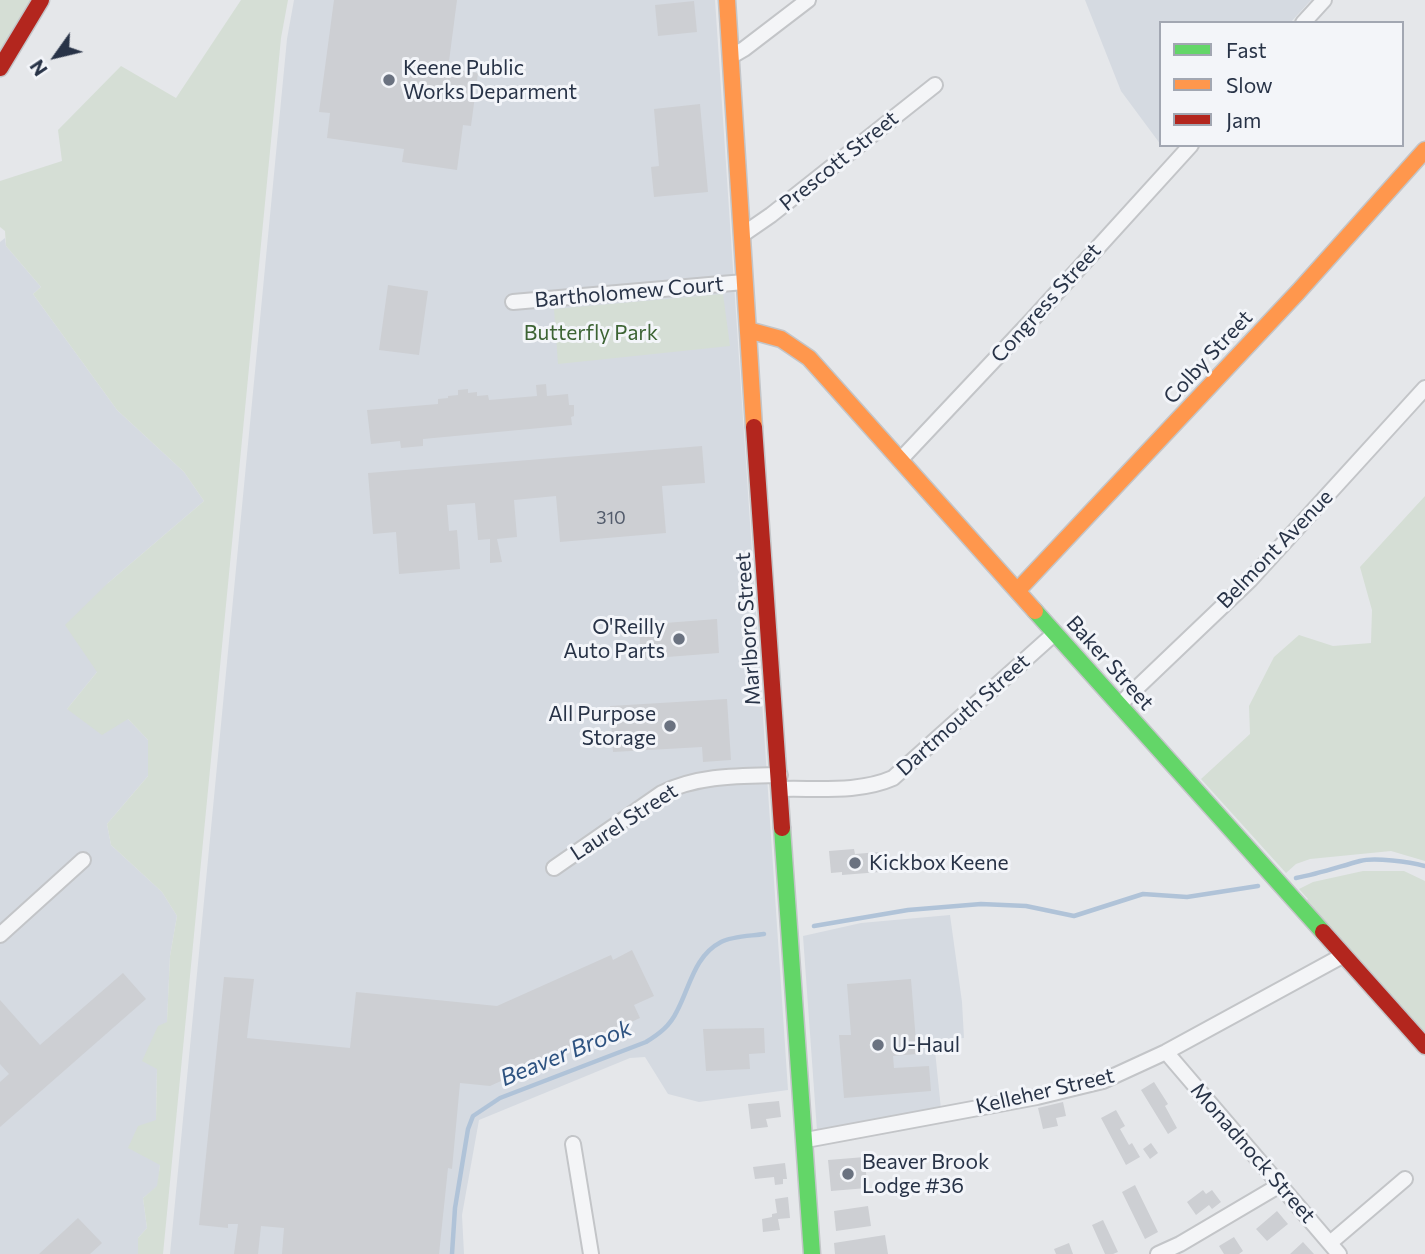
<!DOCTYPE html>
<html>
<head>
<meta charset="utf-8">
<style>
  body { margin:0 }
  #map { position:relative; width:1425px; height:1254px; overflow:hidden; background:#e5e7ea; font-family:Commissioner,sans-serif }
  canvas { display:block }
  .legend { position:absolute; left:1159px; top:21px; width:245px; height:126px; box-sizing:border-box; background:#f3f5f9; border:2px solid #a2a7b2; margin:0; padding:9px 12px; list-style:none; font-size:21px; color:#283347 }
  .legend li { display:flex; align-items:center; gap:14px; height:35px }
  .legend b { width:35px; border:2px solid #a2a7b2 }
  .north { position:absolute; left:21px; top:21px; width:70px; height:70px; -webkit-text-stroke:5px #f3f5f9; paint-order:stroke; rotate:236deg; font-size:19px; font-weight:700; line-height:28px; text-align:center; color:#283347 }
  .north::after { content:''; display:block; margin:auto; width:24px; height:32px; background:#283347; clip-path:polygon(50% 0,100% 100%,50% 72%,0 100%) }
</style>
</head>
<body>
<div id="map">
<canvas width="1425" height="1254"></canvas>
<ul class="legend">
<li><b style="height:9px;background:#63d668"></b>Fast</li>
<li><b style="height:9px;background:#ff974d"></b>Slow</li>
<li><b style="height:9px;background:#b3261e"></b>Jam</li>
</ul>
<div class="north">N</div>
</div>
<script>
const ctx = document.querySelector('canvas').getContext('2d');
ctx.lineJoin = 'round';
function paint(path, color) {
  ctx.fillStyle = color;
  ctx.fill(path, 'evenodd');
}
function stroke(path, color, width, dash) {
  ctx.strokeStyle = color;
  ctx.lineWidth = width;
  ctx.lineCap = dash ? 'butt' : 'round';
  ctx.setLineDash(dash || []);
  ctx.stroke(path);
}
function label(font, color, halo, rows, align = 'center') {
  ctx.font = font + ' Commissioner,sans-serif';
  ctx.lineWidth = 6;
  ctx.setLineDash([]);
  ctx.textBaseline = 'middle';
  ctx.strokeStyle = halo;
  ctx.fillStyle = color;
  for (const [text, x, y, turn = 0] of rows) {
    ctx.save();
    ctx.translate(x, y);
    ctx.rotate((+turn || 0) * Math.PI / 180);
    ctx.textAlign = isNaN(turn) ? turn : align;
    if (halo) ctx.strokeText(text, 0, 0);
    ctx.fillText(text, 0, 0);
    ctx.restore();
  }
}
paint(new Path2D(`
  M294 0H715L788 1090 699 1102 668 1094 645 1057 630 1058 479 1120 462 1215 464 1254H170L287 39Z
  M1085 0H1311L1290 23H1161V145L1121 91Z
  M5 238 6 246 41 287 33 294 117 410 184 472 204 501 108 583 97 672 67 709 128 719 148 740V776L107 824 111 845 162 892 177 916 170 956 167 1023 157 1069 156 1120 160 1165 158 1186 143 1198 147 1228 138 1238V1254H0V242Z
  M950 915 962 1002 964 1038 934 1041 941 1109 817 1131 803 936 861 923Z`), '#d5dae1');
paint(new Path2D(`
  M0 0H31L0 51Z
  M241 0H288L281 38 163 1254H138V1238L147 1228 143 1198 157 1186 160 1165 128 1148 138 1126 156 1120 157 1069 142 1061 158 1026 167 1022 170 956 177 916 162 892 111 845 107 824 148 776V740L128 719 102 735 67 709 97 672 65 625 108 583 204 501 184 472 117 410 33 294 41 287 6 246 5 231 0 227V181L62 161 58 130 121 66 176 98Z
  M723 294 730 346 558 364 554 309Z
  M1425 496V861L1391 851 1310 859 1296 864 1286 873 1201 779 1250 734 1249 706 1274 657 1299 635 1333 646 1371 643 1372 610 1360 567Z
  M1363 871H1404L1425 881V1035L1304 903 1308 899 1299 889 1313 882Z`), '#d5ded5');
stroke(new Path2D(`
  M1296 878C1318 874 1338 867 1360 861 1374 857 1410 862 1425 866
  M814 926 908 910 981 904 1026 906 1074 916 1143 894 1187 897 1258 886
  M452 1254 455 1208 468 1129 473 1116 500 1098 646 1042C659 1034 670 1026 677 1011 690 987 694 956 721 942 732 936 751 936 764 934`), '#b0c3d8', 4.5);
paint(new Path2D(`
  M334 0H457L448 69 478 73 471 126 463 125 457 170 402 162 404 149 327 138 330 113 319 112Z
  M694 1 697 32 658 36 655 5Z
  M700 104 708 192 654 197 651 167 659 166 654 109Z
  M388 285 428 291 419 355 379 350Z
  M546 384 547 396 568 394 569 405H574V416L571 417 572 425 423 439V446L401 448 400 441 371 444 367 410 438 404V399L448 398V396L458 395V390L468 389V393L477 392V396L488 395 489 400 537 396 536 385Z
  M702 446 705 483 662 486 666 533 560 542 556 496 514 500 517 537 497 539 502 562 490 563V539L478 540 475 503 447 505 449 531 457 530 460 569 399 574 396 532 373 534 368 473Z
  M717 619 719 653 641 659 639 625Z
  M727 699 731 760 703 762 702 747 613 752 610 706Z
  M854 849 855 854 879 852 880 872 842 875V872L831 873 829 851Z
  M632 950 654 996 634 1005 640 1018 490 1086 460 1083 452 1169 448 1168 439 1254H282L284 1228 261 1226 258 1254H234L238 1224H228V1228L199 1225 224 977 254 979 247 1038 350 1048 356 992 497 1006 611 955 613 960Z
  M123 973 146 999 0 1127V1082L9 1074 0 1064V1000L40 1045Z
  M911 979 917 1054 893 1056 894 1068 929 1066 931 1091 844 1098 839 1035H851L847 984Z
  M764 1028 765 1053 749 1054 750 1069 706 1071 703 1029Z
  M1154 1082 1168 1104 1165 1106 1177 1128 1168 1134 1141 1090Z
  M779 1101 781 1117 766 1119 768 1127 751 1129 748 1104Z
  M1063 1102 1066 1116 1056 1118 1058 1126 1043 1129 1038 1108Z
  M1116 1110 1125 1126 1120 1129 1129 1145 1132 1143 1140 1157 1126 1165 1101 1118Z
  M1151 1143 1158 1153 1150 1159 1143 1149Z
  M865 1157 867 1188 831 1191 828 1160Z
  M785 1163 787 1179H783V1184L775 1185 774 1177 755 1179 753 1167Z
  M1135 1185 1158 1232 1145 1239 1122 1192Z
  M1203 1190 1206 1194 1212 1190 1221 1202 1212 1209 1209 1205 1196 1215 1187 1202Z
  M788 1197 790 1218 778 1219 780 1230 763 1232 762 1219 772 1217V1214L777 1213 775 1199Z
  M868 1206 871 1226 836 1231 834 1211Z
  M1277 1211 1288 1224 1267 1241 1256 1229Z
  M78 1218 102 1243 90 1254H39Z
  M1103 1220 1118 1252 1113 1254H1105L1092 1225Z
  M885 1235 888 1254H835L834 1243Z
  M1234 1237 1243 1251 1239 1254H1224L1219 1246Z
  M1303 1242 1314 1254H1290Z
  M1069 1243 1073 1254H1056L1054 1249Z`), '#cdcfd3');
const street = new Path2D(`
  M1303 23 1324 0
  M732 56 744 49 808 0
  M742 235 771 215 935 85
  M513 302 744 282
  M901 459 1031 321 1191 145
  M1119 705 1250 580 1425 388
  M781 789C818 788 859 793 893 778L1055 633
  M554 868 662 793C699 775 738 776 780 775
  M0 935 83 860
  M1166 1052 1339 1254
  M806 1140 1037 1097 1103 1081 1166 1052 1342 956
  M573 1144 591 1254
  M1330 1243 1405 1179
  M1158 1254 1180 1244 1280 1185`);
const fast = new Path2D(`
  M1035 611 1323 932
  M782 828 812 1254`);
const slow = new Path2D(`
  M727 0 754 427
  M748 330 781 339 809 358 1035 611
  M1018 590 1298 292 1425 150`);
const jam = new Path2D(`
  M0 68 41 0
  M754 427 782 828
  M1323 932 1425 1046`);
stroke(street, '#c3c5c8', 18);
stroke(fast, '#c3c5c8', 19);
stroke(slow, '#c3c5c8', 19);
stroke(jam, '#c3c5c8', 19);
stroke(street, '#f4f5f7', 14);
stroke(fast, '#63d668', 16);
stroke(slow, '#ff974d', 16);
stroke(jam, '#b3261e', 16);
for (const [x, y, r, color] of [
  [389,80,7,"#6a7280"],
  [679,639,7,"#6a7280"],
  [670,726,7,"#6a7280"],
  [855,863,7,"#6a7280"],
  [878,1045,7,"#6a7280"],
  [848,1174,7,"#6a7280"]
]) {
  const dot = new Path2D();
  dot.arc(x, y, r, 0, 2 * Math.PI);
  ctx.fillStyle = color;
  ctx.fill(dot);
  stroke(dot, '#f3f5f9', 2.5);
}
label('18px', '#525b6b', null, [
  ["310",611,518]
]);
label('21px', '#283347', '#f3f5f9', [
  ["Keene Public",403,68],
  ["Works Deparment",403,92],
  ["O'Reilly",665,627,"right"],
  ["Auto Parts",665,651,"right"],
  ["All Purpose",656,714,"right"],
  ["Storage",656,738,"right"],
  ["Kickbox Keene",869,863],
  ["U-Haul",892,1045],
  ["Beaver Brook",862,1162],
  ["Lodge #36",862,1186]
], 'left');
label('21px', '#283347', '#f3f5f9', [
  ["Prescott Street",839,161,-39],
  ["Bartholomew Court",629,292,-5],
  ["Congress Street",1046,303,-48],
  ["Colby Street",1208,357,-47],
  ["Belmont Avenue",1275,549,-46],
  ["Marlboro Street",748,629,-94],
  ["Baker Street",1110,663,48],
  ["Dartmouth Street",963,715,-42],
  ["Laurel Street",624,822,-33],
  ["Kelleher Street",1045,1091,-13],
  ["Monadnock Street",1253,1153,49]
]);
label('21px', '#3d6434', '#f3f5f9', [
  ["Butterfly Park",591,333]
]);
label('italic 23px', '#2d5280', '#f3f5f9', [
  ["Beaver Brook",566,1053,-22]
]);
</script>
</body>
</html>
